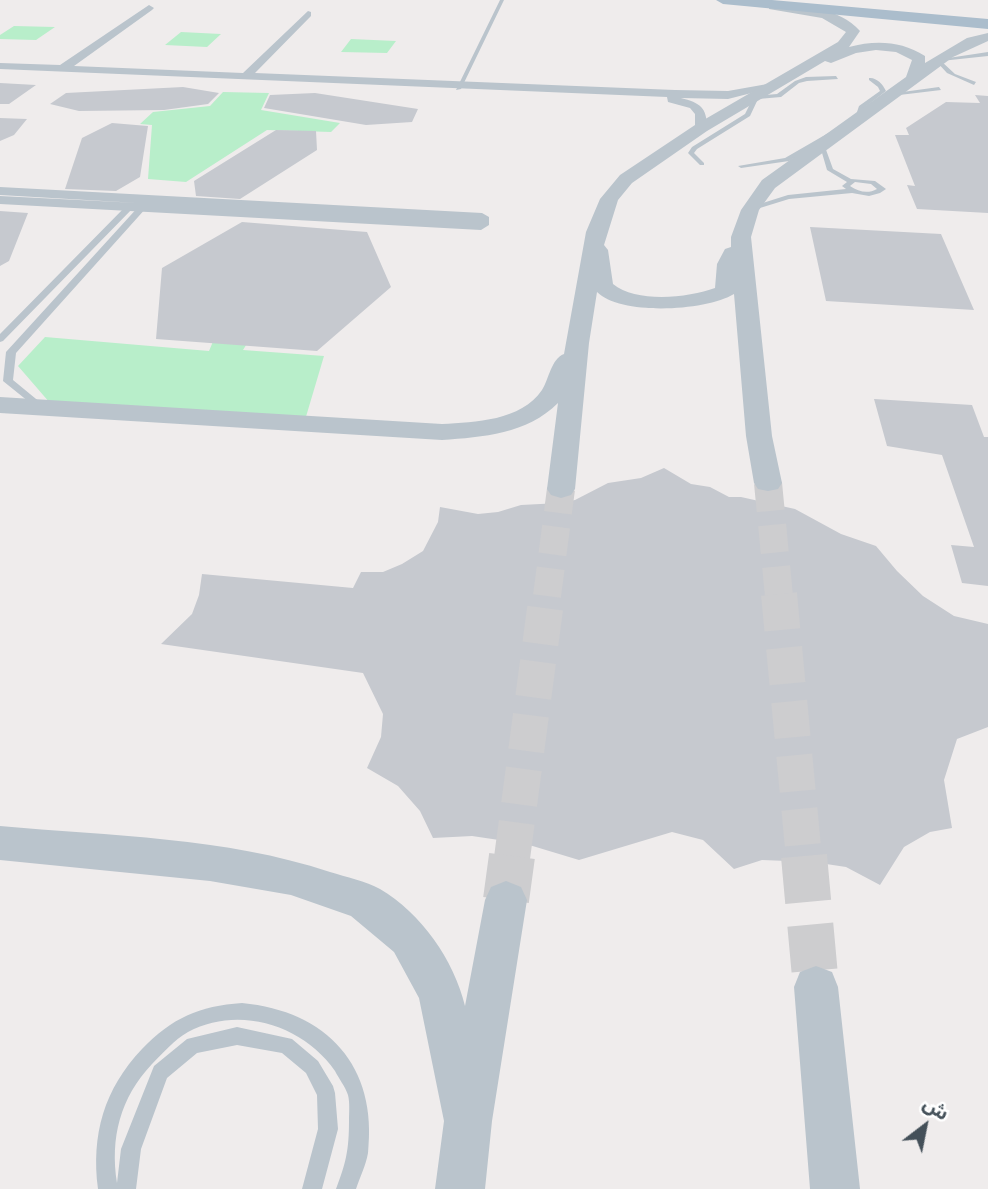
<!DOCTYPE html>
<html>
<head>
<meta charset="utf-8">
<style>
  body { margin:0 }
  #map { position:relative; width:988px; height:1189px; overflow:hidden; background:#efecec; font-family:Manrope,"Noto Sans Arabic",sans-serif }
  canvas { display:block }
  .north { position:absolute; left:890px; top:1091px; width:70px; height:70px; -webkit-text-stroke:5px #fff; paint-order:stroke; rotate:32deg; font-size:19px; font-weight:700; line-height:28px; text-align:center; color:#445059 }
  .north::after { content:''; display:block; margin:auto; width:24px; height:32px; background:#445059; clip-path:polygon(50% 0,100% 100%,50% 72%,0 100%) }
</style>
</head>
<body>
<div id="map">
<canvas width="988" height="1189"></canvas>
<div class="north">ش</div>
</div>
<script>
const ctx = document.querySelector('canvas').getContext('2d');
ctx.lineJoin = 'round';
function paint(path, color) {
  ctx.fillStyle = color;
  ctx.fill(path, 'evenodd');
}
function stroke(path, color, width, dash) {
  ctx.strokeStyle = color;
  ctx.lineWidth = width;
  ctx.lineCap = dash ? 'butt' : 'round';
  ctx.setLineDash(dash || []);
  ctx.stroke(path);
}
paint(new Path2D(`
  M14 26 55 27 36 40 0 39V35Z
  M181 32 221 34 207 47 165 45Z
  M351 39 396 41 387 53 341 52Z
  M223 92 269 93 261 110 340 123 331 132 267 130 186 182 148 179 152 125 140 124 153 112 210 106Z
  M237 285 269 308 243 350 324 356 305 420 50 403 18 366 45 337 209 351Z`), '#b8eeca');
paint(new Path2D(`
  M0 83 36 85 9 104H0Z
  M183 87 219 93 208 104 164 110 79 111 50 104 66 93Z
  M315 93 418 109 412 122 366 125 264 108 270 95Z
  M975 95 988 96V213L917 209 907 185 915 186 895 135H909L906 128 946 102 980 103Z
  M0 118 27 119 14 135 0 141Z
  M112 123 148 126 140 177 116 191 65 189 82 138Z
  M276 130 316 131 317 150 240 199 196 196 194 181Z
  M0 211 28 213 9 261 0 266Z
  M242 222 367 232 391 287 317 351 156 339 162 268Z
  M810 227 941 234 974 310 826 301Z
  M874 399 972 405 984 437H988V586L962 583 951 545 974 547 942 455 887 446Z
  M664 468 691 484 710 487 729 497H741L795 509 841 534 876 546 897 571 923 596 954 616 988 624V727L957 739 944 780 952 828 930 832 904 847 880 885 846 867 813 862 762 860 734 869 703 840 672 832 579 860 526 844 472 836 433 838 420 811 398 786 367 768 381 737 383 714 363 673 161 644 192 614 199 595 202 574 353 588 361 572H383L402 564 423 551 438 522 440 507 478 514 498 512 521 505 560 503 575 500 608 483 641 478Z`), '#c6c9cf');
stroke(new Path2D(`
  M768 483 779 596
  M547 596 561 489`), '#cdcdcf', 28, [28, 14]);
stroke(new Path2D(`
  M779 594 804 858
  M512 858 547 594`), '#cdcdcf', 36, [36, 18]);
stroke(new Path2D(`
  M804 856 816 987
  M506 900 512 856`), '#cdcdcf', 46, [46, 23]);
paint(new Path2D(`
  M500 0H504L461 89 456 90Z
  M988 52V56L941 61 955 74 976 82 974 85 947 73 935 60Z
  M836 76 838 79 807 81 799 83 781 97 758 99 750 116 697 149 694 153 704 163V165H700L688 153 692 147 745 114 754 96 777 94 795 81 806 77Z
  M869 78C876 77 883 84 886 91L864 108 860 120 851 123V121L855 118 859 106 880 91 878 87 869 80Z
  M939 87 941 90 891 96 888 94Z
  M837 128 839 131 789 161 741 168 738 166 785 158Z
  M820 146 825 147 833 169 851 179 875 181 886 189 880 193 869 196 852 193 789 199 747 212V208L788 195 846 189 842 186 847 182 827 170ZM855 182 871 184 877 189C868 194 859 192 850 186Z
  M127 205 134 207 3 341 0 342V334Z
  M140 205 147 207 16 353 13 380 47 408 45 410H39L3 381 6 352Z
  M242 1003C327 1011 378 1066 368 1153 366 1165 360 1177 356 1189H336C346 1163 349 1150 349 1121 349 1113 350 1103 348 1095 345 1086 339 1079 335 1071 303 1025 239 1005 188 1032 174 1040 163 1053 152 1064 120 1098 110 1138 117 1183L121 1149 154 1066 187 1039 237 1027 292 1039 318 1061 333 1086 335 1093 338 1129 322 1189H302L318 1129 317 1095 306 1073 282 1053 237 1045 197 1053 167 1078 141 1149 136 1189H98C91 1135 104 1089 142 1049 172 1018 199 1006 242 1003Z`), '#bac4cc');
paint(new Path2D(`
  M149 5 154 8 152 10 74 66 243 73 308 11 311 12V16L255 73 675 90 728 91 773 83 779 86 728 99 681 98C700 103 707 107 707 128L701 132 695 128V114L690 108 668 102 667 97 0 69V63L60 65Z
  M0 187 482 213 489 217V225L481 230 0 204V196L138 203 0 195Z`), '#bac4cc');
paint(new Path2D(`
  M773 2C802 6 839 7 860 31L849 47C876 40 901 41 925 56V63L967 38 988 33V41L953 57 775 188 759 210 751 237 772 436 782 483 778 489 768 491 758 489 754 483 746 436 734 294C706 311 621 316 597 292L589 343 575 489 571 495 561 498 551 495 547 489 558 403C527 434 483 437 442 440L0 413V397L442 424C475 422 521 421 542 390 549 379 551 359 564 354L586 232 600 199 620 175 695 125 838 42 846 32 822 18 769 9V3ZM876 50 896 52 912 60 906 77 762 180 741 210 731 237V247L725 249 717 264 715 288C688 298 636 303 613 284L608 250 604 245 618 200 632 183 707 131 825 61 831 63 856 53Z
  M0 826C110 836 225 837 330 872 346 877 366 881 380 889 421 913 454 960 465 1006L485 900 491 887 506 881 521 887 527 900 492 1121 485 1189H435L444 1121 419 998 394 952 351 916 291 895 210 881 0 860Z
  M816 966 832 972 838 987 860 1189H810L794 987 800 972Z`), '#bac4cc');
paint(new Path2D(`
  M716 0H772L988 19V29L723 4Z`), '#abbdcc');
</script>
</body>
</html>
